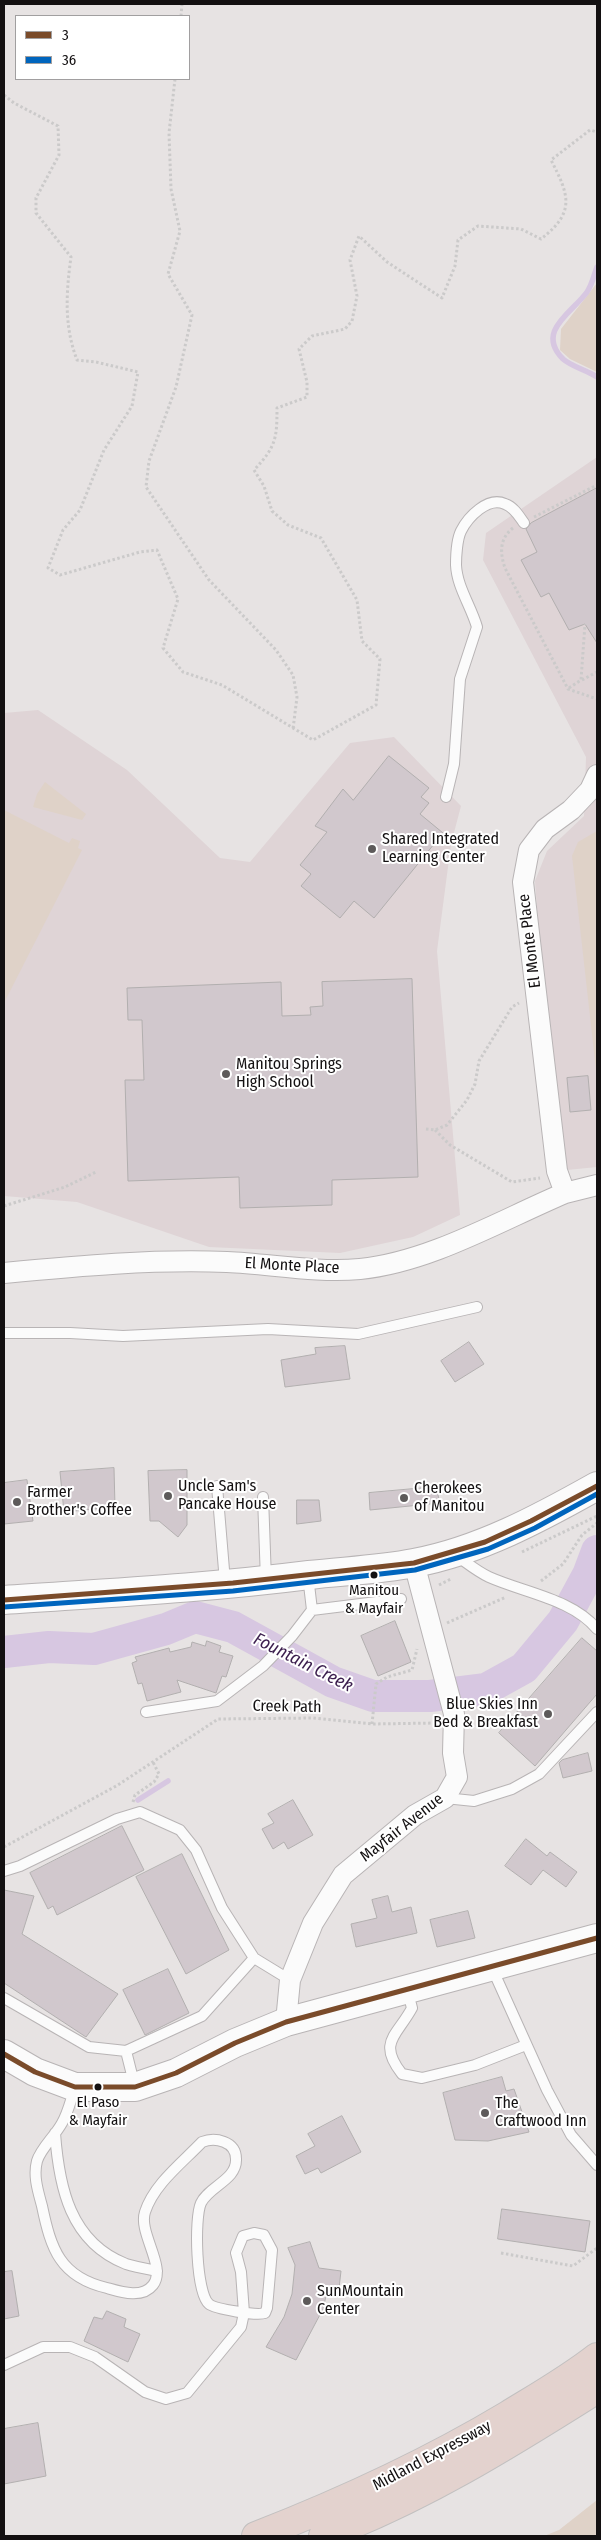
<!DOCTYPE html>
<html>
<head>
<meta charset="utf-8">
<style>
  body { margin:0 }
  #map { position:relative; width:601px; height:2540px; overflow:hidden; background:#e7e3e3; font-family:"Fira Sans Condensed",sans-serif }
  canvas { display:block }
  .frame { position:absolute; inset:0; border:5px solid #131011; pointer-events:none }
  .legend { position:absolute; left:15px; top:15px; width:175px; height:65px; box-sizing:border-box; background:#fff; border:1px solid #a19fa0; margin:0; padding:6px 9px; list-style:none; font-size:15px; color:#131011 }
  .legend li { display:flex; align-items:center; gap:10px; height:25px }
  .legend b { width:25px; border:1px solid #a19fa0 }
</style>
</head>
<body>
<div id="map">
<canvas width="601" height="2540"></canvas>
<div class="frame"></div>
<ul class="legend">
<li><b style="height:6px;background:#7a4b2a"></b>3</li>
<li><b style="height:6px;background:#0065bd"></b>36</li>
</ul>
</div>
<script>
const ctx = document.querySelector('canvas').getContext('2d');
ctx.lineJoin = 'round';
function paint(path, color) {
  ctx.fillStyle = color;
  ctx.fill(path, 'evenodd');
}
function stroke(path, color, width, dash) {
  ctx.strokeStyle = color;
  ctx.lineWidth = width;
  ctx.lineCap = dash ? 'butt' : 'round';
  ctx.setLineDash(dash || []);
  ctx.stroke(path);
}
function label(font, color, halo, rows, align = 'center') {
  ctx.font = font + ' "Fira Sans Condensed",sans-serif';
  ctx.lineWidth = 4;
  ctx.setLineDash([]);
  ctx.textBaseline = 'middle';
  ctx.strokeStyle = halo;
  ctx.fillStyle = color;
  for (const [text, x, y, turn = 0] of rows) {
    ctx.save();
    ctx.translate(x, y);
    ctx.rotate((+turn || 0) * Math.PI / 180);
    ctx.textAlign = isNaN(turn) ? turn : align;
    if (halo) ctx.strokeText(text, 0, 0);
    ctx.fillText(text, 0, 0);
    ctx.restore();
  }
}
paint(new Path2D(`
  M597 457V1167L557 1171 535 881 547 851 584 816 586 757 483 560 486 533Z
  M38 710 127 770 220 858 250 862 350 743 394 737 461 806 451 844 437 951 460 1215 413 1237 340 1253 209 1247 77 1202 4 1196V713Z`), '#dfd4d6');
paint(new Path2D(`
  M597 283V372L570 359 560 350 561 329Z
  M45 782 86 814 82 820 33 807 37 794Z
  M4 810 69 843 72 838 80 841 78 848 82 850 4 1003Z
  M597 831V1079L572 856 578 842Z
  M597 2500V2536H544L559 2530Z`), '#dfd2c8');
stroke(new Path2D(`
  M597 267C594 275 592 285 587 292 573 312 535 331 563 359 572 367 587 370 597 377
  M138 1800 168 1781`), '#d7c7e1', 5.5);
stroke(new Path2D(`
  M4 1652 49 1647 94 1649 166 1629 195 1617 233 1627 333 1682 373 1696H430L486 1689 524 1668 563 1621 588 1575 597 1551`), '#d7c7e1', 32);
const building = new Path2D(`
  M597 488V643L585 624 569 630 549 593 541 597 521 560 537 552 526 529 531 523Z
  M389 756 429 788 421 797 429 803 420 814 443 833 374 918 354 901 340 918 301 886 311 874 300 865 327 832 315 826 343 789 353 800Z
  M412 979 418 1177 332 1180V1205L240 1208 239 1177 128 1181 125 1080H144L142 1020H128L127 988 281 982 282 1016 311 1015 310 1007 323 1006 322 982Z
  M588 1076 591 1110 570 1112 567 1078Z
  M469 1342 484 1364 455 1382 441 1361Z
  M345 1346 350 1379 285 1387 281 1360 316 1354 315 1348Z
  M114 1468 115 1507 64 1512 60 1472Z
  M187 1470V1525L178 1537 159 1521H150L148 1471Z
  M27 1480 33 1521 4 1524V1483Z
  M436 1487 440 1503 370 1510 369 1493Z
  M297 1500H319L321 1521 297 1524Z
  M395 1621 411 1662 378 1676 361 1636Z
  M582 1638 597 1651V1694L535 1766 499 1733Z
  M207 1641 221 1646 219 1652 233 1656 226 1677 222 1676 216 1693 177 1680 181 1692 147 1701 142 1683 138 1684 132 1663 137 1661 135 1657 169 1648 170 1652 191 1647 192 1642 205 1646Z
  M588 1753 592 1771 563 1778 559 1763 562 1760Z
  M293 1800 313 1835 288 1849 284 1842 273 1849 262 1829 274 1823 268 1814Z
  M122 1826 144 1870 57 1915 53 1906 48 1909 30 1873Z
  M526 1839 547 1856 550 1852 577 1872 566 1887 543 1870 531 1885 505 1866Z
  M182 1854 229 1950 186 1974 136 1877Z
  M4 1890 34 1896 22 1934 118 1994 86 2037 4 1983Z
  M388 1896 392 1912 411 1907 417 1933 356 1947 351 1924 377 1918 372 1900Z
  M468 1911 475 1938 437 1947 430 1920Z
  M168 1969 189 2013 145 2035 123 1990Z
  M502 2077 506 2091 514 2089 529 2132 488 2141 455 2140 443 2093Z
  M342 2116 361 2152 321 2173 318 2168 305 2174 296 2156 315 2146 308 2134Z
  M502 2209 590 2221 585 2252 498 2239Z
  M310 2242 319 2268 341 2271 338 2297 326 2296 323 2309 296 2360 266 2347 284 2317 292 2294 295 2265 288 2248Z
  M12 2271 19 2316 4 2319V2272Z
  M107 2311 126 2319 124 2327 140 2334 128 2362 84 2341 94 2317 102 2319Z
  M38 2423 46 2476 4 2484V2429Z`);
paint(building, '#d1c8cd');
stroke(building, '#b2afaf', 1);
const lane = new Path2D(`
  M446 797 454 764 460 679 477 627C471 606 457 587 456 565 456 557 457 539 461 531 468 517 488 496 505 504 514 507 519 516 524 523
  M4 1333H70L123 1336 268 1329 358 1334 477 1307
  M217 1486 225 1582
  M263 1497 266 1580
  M457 1556C467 1563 478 1572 489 1577 525 1593 572 1599 597 1629
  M312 1610 401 1599
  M146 1712 217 1701 263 1666 292 1636 312 1610 308 1576
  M445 1798 474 1801 512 1789 539 1774 597 1712
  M4 1871 20 1866 117 1819 140 1812 180 1830 196 1850 222 1908 254 1958 202 2016 126 2051 89 2047 4 1998
  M254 1958 290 1980
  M492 1968 547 2090 571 2135 597 2165
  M407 1989 412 2008C397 2036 377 2042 402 2074L422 2078 475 2065 526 2045
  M126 2051 135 2087
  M55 2133C59 2187 70 2242 126 2264 136 2267 147 2269 157 2271
  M4 2365 43 2347H70L95 2357 145 2392 166 2399 187 2393 241 2327 244 2313 241 2272 236 2253 243 2236 254 2233 264 2235 272 2250 267 2308 265 2313C257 2316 215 2309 209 2304 196 2293 194 2218 201 2203 209 2186 237 2180 236 2159 236 2141 215 2137 202 2142 182 2163 154 2184 145 2212 138 2233 167 2267 153 2285 142 2299 121 2292 107 2288 60 2277 51 2249 42 2206 38 2191 33 2176 37 2161 41 2148 55 2136 62 2123 68 2113 71 2099 75 2088`);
const street = new Path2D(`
  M597 775 590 790 571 810 545 829 529 850 523 882 557 1171 565 1193 597 1185
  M4 1273C78 1266 153 1259 227 1262 271 1264 316 1273 360 1269 430 1262 501 1220 565 1193
  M286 2022 290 1980 313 1923 343 1875 415 1815 445 1798 457 1777 453 1753 454 1714 414 1563`);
const secondary = new Path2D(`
  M4 1600C106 1593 207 1588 309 1575 343 1571 379 1570 414 1563 479 1551 540 1518 597 1486
  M4 2054 35 2072 75 2087H135L176 2073 235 2043 286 2022 597 1938`);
const highway = new Path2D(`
  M256 2536C343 2502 428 2463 508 2415 539 2396 569 2379 597 2357
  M323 2536C420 2500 510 2444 597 2389`);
stroke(lane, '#b8b4b5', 12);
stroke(street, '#b8b4b5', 22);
stroke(secondary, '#b8b4b5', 30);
stroke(highway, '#c2c0c0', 30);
stroke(new Path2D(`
  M181 16 182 4
  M175 79 169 133 171 189 180 231 168 274 192 315 176 387 149 461 146 487 209 580 276 650 293 675 297 697 293 729
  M4 95 14 103 58 126 59 155 36 198V213L71 257C66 293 64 326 77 360L96 362 138 372 132 406 104 450 80 510 63 530 48 568 60 575 140 552 157 550 178 599 163 648 183 672 222 685 313 740 376 705 380 659 362 641 357 600 321 538 288 525 272 511 264 486 254 470C276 447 277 438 277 408L307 397V382L299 349 312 336 345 329 352 321 357 296 350 260 359 236 387 262 442 298 455 266 458 240 478 226 521 229 541 239C576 212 569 195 551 160L590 130 597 132
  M534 517 597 485
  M513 528C499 539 500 553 505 568L568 689 597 699
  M582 680 597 672
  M569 688 581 680 585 624
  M426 1129 435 1130 447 1125 467 1100 475 1084 479 1061 512 1007 519 1003
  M435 1130 450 1145 512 1182 540 1178
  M4 1206 65 1187 96 1172
  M522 1552 597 1516
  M541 1581 563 1564 582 1535 597 1523
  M439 1585 451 1579
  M447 1623 506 1597
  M372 1724 376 1684 387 1677 412 1670 417 1649
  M133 1802 135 1795 154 1782 159 1774 153 1762
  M4 1847 118 1785 218 1719 313 1718 372 1724 437 1723
  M501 2253 573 2266 597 2248`), '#cbcaca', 3, [2.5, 2.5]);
stroke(lane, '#fbfbfb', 10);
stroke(street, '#fbfbfb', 20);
stroke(secondary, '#fbfbfb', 28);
stroke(highway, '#e3d2ce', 28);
stroke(new Path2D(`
  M4 1600 233 1583 414 1563 485 1542 531 1521 597 1486
  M4 2054 35 2072 75 2087H135L176 2073 235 2043 286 2022 597 1938`), '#7a4b2a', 5);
stroke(new Path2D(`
  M4 1607 233 1591 415 1570 488 1549 535 1528 597 1494`), '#0065bd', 5);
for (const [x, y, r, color] of [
  [372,849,5,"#5d5a5a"],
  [226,1074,5,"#5d5a5a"],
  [168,1496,5,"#5d5a5a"],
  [404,1498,5,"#5d5a5a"],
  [17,1502,5,"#5d5a5a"],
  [374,1575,4.5,"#131011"],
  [548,1714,5,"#5d5a5a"],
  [98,2087,4.5,"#131011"],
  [485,2113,5,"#5d5a5a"],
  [307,2301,5,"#5d5a5a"]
]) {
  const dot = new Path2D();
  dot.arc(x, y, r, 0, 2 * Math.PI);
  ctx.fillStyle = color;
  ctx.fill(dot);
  stroke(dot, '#fff', 2);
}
label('15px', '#131011', '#fff', [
  ["Manitou",374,1591],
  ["& Mayfair",374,1609],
  ["El Paso",98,2103],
  ["& Mayfair",98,2121]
]);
label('16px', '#131011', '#fff', [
  ["Shared Integrated",382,840],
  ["Learning Center",382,858],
  ["Manitou Springs",236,1065],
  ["High School",236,1083],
  ["Uncle Sam's",178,1487],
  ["Pancake House",178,1505],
  ["Cherokees",414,1489],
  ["of Manitou",414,1507],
  ["Farmer",27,1493],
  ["Brother's Coffee",27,1511],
  ["Blue Skies Inn",538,1705,"right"],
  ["Bed & Breakfast",538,1723,"right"],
  ["The",495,2104],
  ["Craftwood Inn",495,2122],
  ["SunMountain",317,2292],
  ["Center",317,2310]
], 'left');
label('16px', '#131011', '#fff', [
  ["El Monte Place",530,941,-97],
  ["El Monte Place",292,1266,3],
  ["Creek Path",287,1707,1],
  ["Mayfair Avenue",402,1828,-38],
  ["Midland Expressway",432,2456,-28]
]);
label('italic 18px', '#3c1f4e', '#fff', [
  ["Fountain Creek",303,1663,27]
]);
</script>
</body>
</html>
